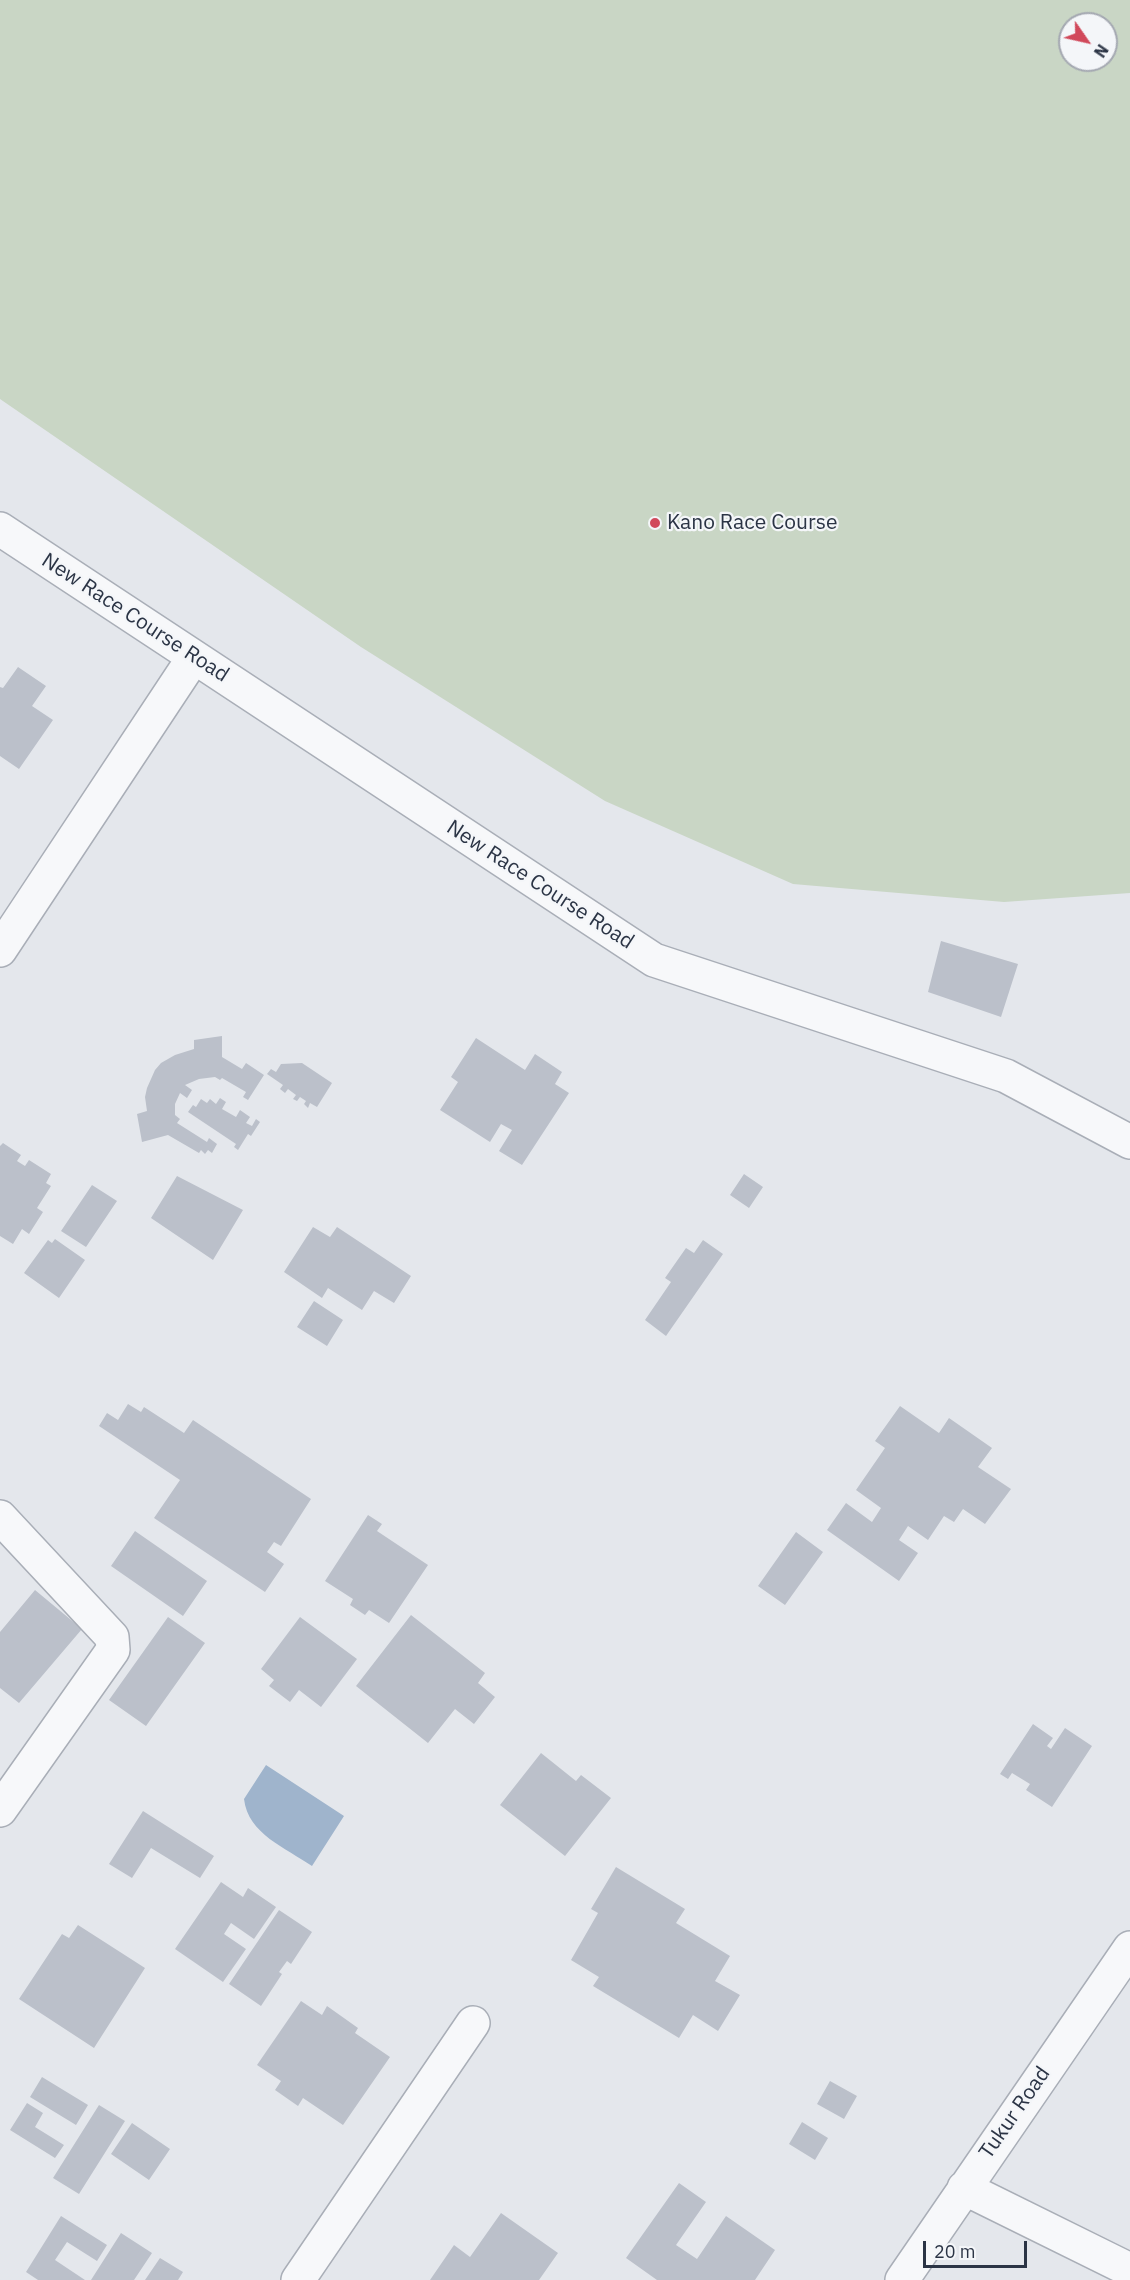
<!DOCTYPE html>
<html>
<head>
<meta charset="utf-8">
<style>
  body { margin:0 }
  #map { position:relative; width:1130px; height:2280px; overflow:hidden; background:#e4e7ec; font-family:"IBM Plex Sans",sans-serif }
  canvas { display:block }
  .north { position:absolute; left:1058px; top:12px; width:60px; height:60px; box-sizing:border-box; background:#f4f6f9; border:2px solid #a4a8b1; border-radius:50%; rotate:124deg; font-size:16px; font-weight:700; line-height:24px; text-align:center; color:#2b3445 }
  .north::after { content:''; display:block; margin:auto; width:21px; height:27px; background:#d1495b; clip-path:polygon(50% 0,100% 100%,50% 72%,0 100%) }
  .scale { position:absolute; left:923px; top:2241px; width:104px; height:27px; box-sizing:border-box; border:3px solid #2b3445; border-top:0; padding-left:8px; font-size:18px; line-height:21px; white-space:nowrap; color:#2b3445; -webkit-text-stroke:4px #f4f6f9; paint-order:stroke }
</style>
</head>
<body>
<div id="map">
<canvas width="1130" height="2280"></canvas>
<div class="north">N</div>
<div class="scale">20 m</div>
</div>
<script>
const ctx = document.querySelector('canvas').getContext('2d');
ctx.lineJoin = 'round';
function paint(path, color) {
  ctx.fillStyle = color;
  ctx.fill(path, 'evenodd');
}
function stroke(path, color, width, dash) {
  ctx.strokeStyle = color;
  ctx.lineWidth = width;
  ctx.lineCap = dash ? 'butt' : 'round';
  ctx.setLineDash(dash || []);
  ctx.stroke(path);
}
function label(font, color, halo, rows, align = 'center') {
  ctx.font = font + ' "IBM Plex Sans",sans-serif';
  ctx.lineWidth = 4.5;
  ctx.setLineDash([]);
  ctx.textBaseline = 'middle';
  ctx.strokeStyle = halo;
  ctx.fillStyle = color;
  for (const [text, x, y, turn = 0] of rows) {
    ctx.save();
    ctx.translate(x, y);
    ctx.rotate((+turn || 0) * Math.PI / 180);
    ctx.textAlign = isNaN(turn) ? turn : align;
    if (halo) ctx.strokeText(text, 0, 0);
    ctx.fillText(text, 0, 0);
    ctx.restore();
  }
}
paint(new Path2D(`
  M0 0H1130V893L1004 902 793 884 605 801 361 647 0 399ZM1070 24H1106V60H1070Z`), '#c9d6c5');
paint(new Path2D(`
  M266 1765 344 1816 312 1866C286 1848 248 1834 244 1799Z`), '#9fb4cc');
paint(new Path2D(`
  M18 667 46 686 32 706 53 720 19 769 0 756V687L3 688Z
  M941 941 1018 964 1001 1017 928 992Z
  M222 1036V1057L242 1069 246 1063 264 1075 248 1100 243 1097 246 1092 222 1078 220 1080 215 1077 199 1079 185 1085 192 1090 187 1098 180 1093 175 1104V1115L180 1119 177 1123 207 1142 209 1138 217 1144 212 1153 208 1150 205 1154 201 1150 199 1153 168 1135 142 1142 137 1114 147 1111 145 1097 147 1088 155 1070 161 1063 175 1055 194 1049V1040Z
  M476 1038 525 1070 535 1054 562 1072 555 1084 569 1093 522 1165 499 1151 512 1130 501 1124 490 1142 440 1110 458 1082 451 1077Z
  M302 1063 332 1083 317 1107 310 1103 308 1108 304 1104 306 1101 300 1097 297 1101 293 1099 296 1095 288 1089 285 1093 280 1089 283 1085 267 1074 271 1069 276 1072 281 1064Z
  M220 1098 226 1102 222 1109 236 1117 240 1110 250 1117 246 1123 252 1126 256 1119 260 1122 251 1136 248 1134 238 1150 234 1147 236 1144 188 1112 193 1105 196 1107 201 1099 207 1103 210 1099 216 1104Z
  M3 1143 21 1155 17 1161 25 1166 29 1160 51 1174 46 1183 51 1186 37 1208 43 1212 29 1234 22 1229 13 1244 0 1236V1146Z
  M744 1174 763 1187 749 1208 730 1195Z
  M177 1176 243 1210 213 1260 151 1218Z
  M92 1185 117 1201 86 1247 61 1231Z
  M313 1227 330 1237 337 1227 411 1276 394 1303 374 1291 362 1310 328 1288 322 1298 284 1272Z
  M55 1239 85 1260 59 1298 24 1273 48 1240 52 1243Z
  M703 1240 723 1254 666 1336 645 1320 671 1282 665 1278 686 1248 694 1253Z
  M314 1301 343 1320 327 1346 297 1327Z
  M128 1404 141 1412 144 1407 184 1433 193 1420 311 1499 281 1546 274 1542 267 1552 284 1564 265 1592 154 1518 180 1480 99 1426 107 1413 118 1420Z
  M900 1406 939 1433 949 1418 992 1448 978 1467 1011 1489 985 1524 963 1509 954 1522 944 1516 928 1540 908 1526 899 1540 918 1553 899 1581 827 1530 846 1503 872 1522 881 1508 856 1490 885 1448 875 1441Z
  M368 1515 382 1524 377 1531 428 1565 389 1623 369 1610 365 1615 350 1605 353 1599 325 1581Z
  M135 1531 207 1581 183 1616 111 1566Z
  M796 1532 823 1552 785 1605 758 1586Z
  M35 1590 82 1629 19 1703 0 1688V1632Z
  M411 1615 485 1673 478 1683 495 1697 474 1724 455 1709 428 1743 356 1686Z
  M168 1617 205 1643 146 1726 109 1700Z
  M300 1617 357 1659 321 1707 299 1690 290 1702 269 1686 274 1680 261 1669Z
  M1033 1724 1053 1738 1047 1746 1051 1749 1065 1728 1092 1746 1052 1807 1026 1790 1030 1784 1012 1773 1008 1779 1000 1774Z
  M541 1753 576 1781 581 1775 611 1798 565 1856 500 1805Z
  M143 1811 214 1856 200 1878 151 1848 132 1878 109 1864Z
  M616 1867 685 1909 676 1923 730 1956 715 1981 740 1995 718 2031 693 2015 679 2038 593 1986 599 1977 571 1960 598 1913 591 1909Z
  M221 1882 243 1897 248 1888 276 1907 254 1939 231 1923 224 1934 246 1949 223 1982 175 1949Z
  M279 1910 312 1932 291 1964 287 1961 279 1972 282 1974 261 2006 229 1984Z
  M78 1925 145 1968 94 2048 19 1999 62 1934 69 1938Z
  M301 2001 322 2015 327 2006 358 2028 355 2033 390 2057 343 2125 303 2098 298 2106 275 2090 281 2081 257 2065Z
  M42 2077 88 2105 76 2125 30 2097Z
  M830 2081 857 2096 844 2119 817 2104Z
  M27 2103 43 2113 35 2127 64 2145 55 2158 10 2130Z
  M99 2105 125 2121 79 2194 53 2178Z
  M802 2122 828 2138 815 2160 789 2144Z
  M132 2123 170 2149 149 2180 111 2154Z
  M679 2183 706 2202 676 2245 697 2259 726 2216 775 2250 755 2280H657L626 2258Z
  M501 2213 558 2253 539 2280H430L454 2245 470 2257Z
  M61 2216 107 2245 97 2261 67 2242 55 2260 85 2280H38L26 2272Z
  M121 2233 152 2253 134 2280H91Z
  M160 2258 183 2272 178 2280H145Z`), '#bbc0ca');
const street = new Path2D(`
  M0 529 654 960 1006 1076 1130 1142
  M0 950 194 657
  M0 1517 112 1637 113 1650 0 1810
  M964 2188 1130 2270
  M298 2280 473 2023
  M902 2280 1130 1948`);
stroke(street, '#a9aeb7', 36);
stroke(street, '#f7f8fa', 33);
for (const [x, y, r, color] of [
  [655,523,6,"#d1495b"]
]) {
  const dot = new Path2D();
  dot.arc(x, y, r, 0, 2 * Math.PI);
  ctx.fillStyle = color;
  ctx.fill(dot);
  stroke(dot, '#f4f6f9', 2);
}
label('21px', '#2b3445', '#f4f6f9', [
  ["Kano Race Course",667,523]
], 'left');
label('21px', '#2b3445', '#f4f6f9', [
  ["New Race Course Road",135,618,33],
  ["New Race Course Road",540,885,33],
  ["Tukur Road",1015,2113,-55]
]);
</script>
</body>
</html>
